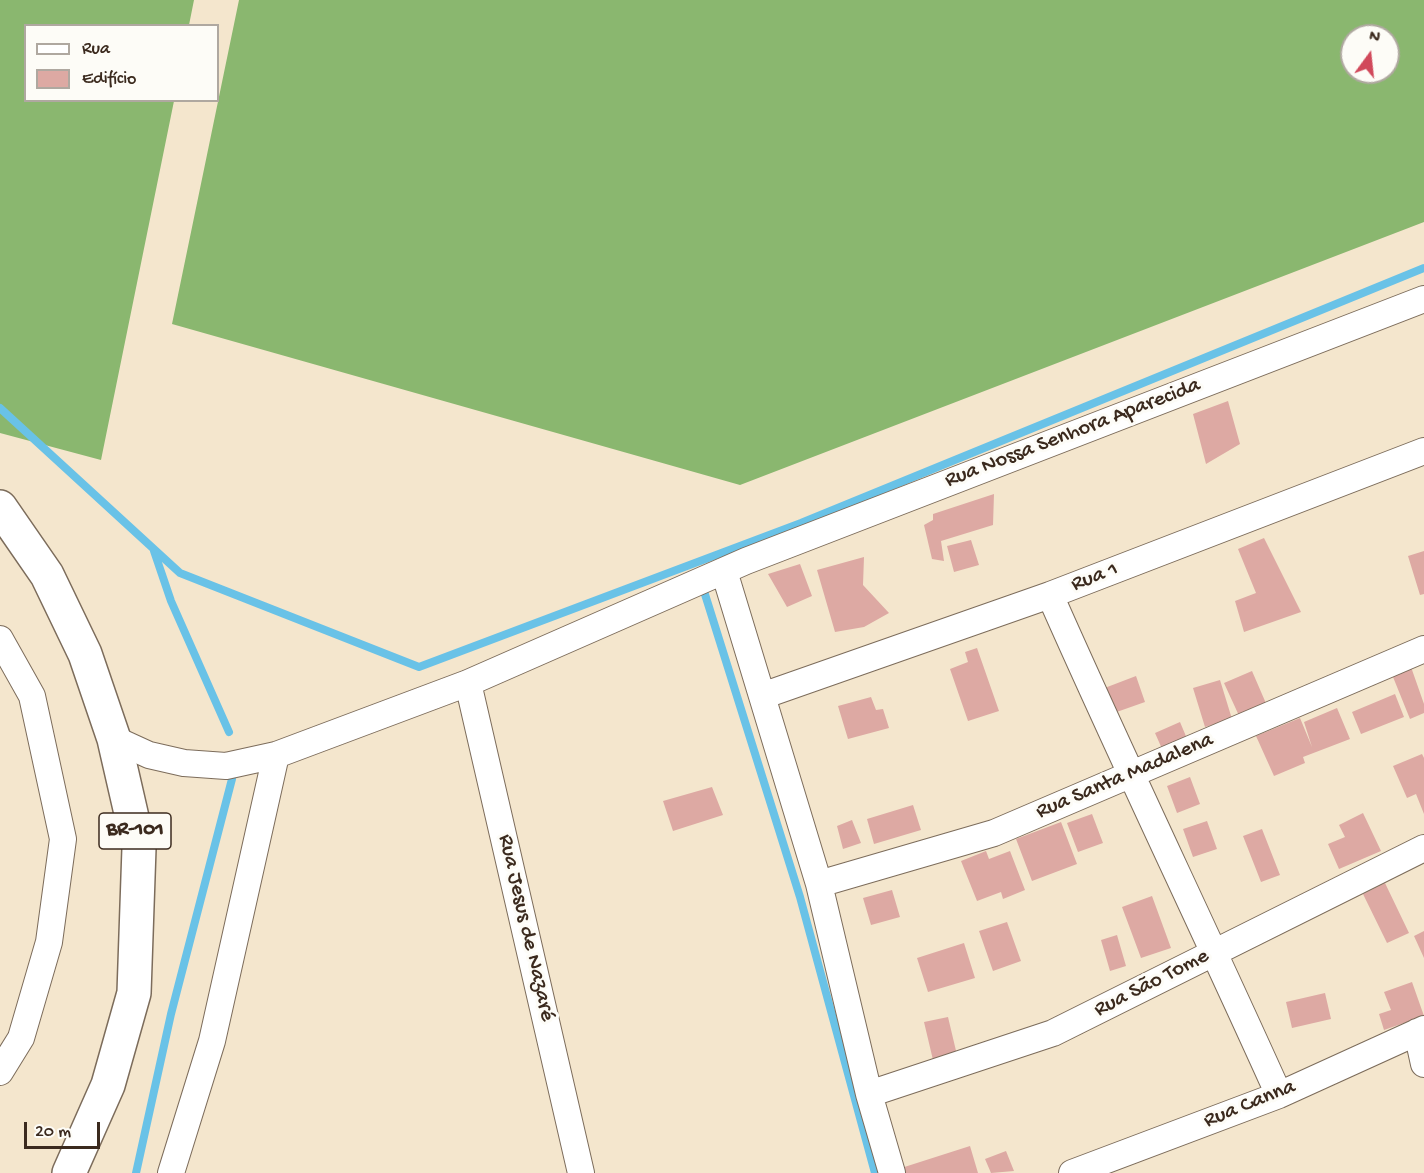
<!DOCTYPE html>
<html>
<head>
<meta charset="utf-8">
<style>
  body { margin:0 }
  #map { position:relative; width:1424px; height:1173px; overflow:hidden; background:#f4e6cd; font-family:"Gochi Hand",sans-serif }
  canvas { display:block }
  .legend { position:absolute; left:24px; top:24px; width:195px; height:78px; box-sizing:border-box; background:#fdfcf7; border:2px solid #afa8a0; margin:0; padding:8px 10px; list-style:none; font-size:18px; color:#3b2a1e }
  .legend li { display:flex; align-items:center; gap:12px; height:30px }
  .legend b { width:30px; border:2px solid #afa8a0 }
  .north { position:absolute; left:1340px; top:24px; width:60px; height:60px; box-sizing:border-box; background:#fdfcf7; border:2px solid #afa8a0; border-radius:50%; rotate:15deg; font-size:16px; font-weight:700; line-height:24px; text-align:center; color:#3b2a1e }
  .north::after { content:''; display:block; margin:auto; width:21px; height:27px; background:#d1495b; clip-path:polygon(50% 0,100% 100%,50% 72%,0 100%) }
  .scale { position:absolute; left:24px; top:1122px; width:76px; height:27px; box-sizing:border-box; border:3px solid #3b2a1e; border-top:0; padding-left:8px; font-size:18px; line-height:21px; white-space:nowrap; color:#3b2a1e; -webkit-text-stroke:4px #fdfcf7; paint-order:stroke }
</style>
</head>
<body>
<div id="map">
<canvas width="1424" height="1173"></canvas>
<ul class="legend">
<li><b style="height:8px;background:#fff"></b>Rua</li>
<li><b style="height:16px;background:#dda9a3"></b>Edifício</li>
</ul>
<div class="north">N</div>
<div class="scale">20 m</div>
</div>
<script>
const ctx = document.querySelector('canvas').getContext('2d');
ctx.lineJoin = 'round';
function paint(path, color) {
  ctx.fillStyle = color;
  ctx.fill(path, 'evenodd');
}
function stroke(path, color, width, dash) {
  ctx.strokeStyle = color;
  ctx.lineWidth = width;
  ctx.lineCap = dash ? 'butt' : 'round';
  ctx.setLineDash(dash || []);
  ctx.stroke(path);
}
function label(font, color, halo, rows, align = 'center') {
  ctx.font = font + ' "Gochi Hand",sans-serif';
  ctx.lineWidth = 6;
  ctx.setLineDash([]);
  ctx.textBaseline = 'middle';
  ctx.strokeStyle = halo;
  ctx.fillStyle = color;
  for (const [text, x, y, turn = 0] of rows) {
    ctx.save();
    ctx.translate(x, y);
    ctx.rotate((+turn || 0) * Math.PI / 180);
    ctx.textAlign = isNaN(turn) ? turn : align;
    if (halo) ctx.strokeText(text, 0, 0);
    ctx.fillText(text, 0, 0);
    ctx.restore();
  }
}
paint(new Path2D(`
  M0 0H194L189 25 26 26V100L174 101 101 460 0 433Z
  M239 0H1424V222L740 485 172 324ZM1352 36H1388V72H1352Z`), '#8ab76f');
stroke(new Path2D(`
  M0 408 180 573 419 667 801 523 1424 268
  M154 551 171 601 229 732
  M703 588 800 897 875 1173
  M136 1173 171 1014 232 779`), '#69c2e7', 8);
paint(new Path2D(`
  M1228 401 1240 444 1206 464 1193 414Z
  M994 494 993 525 941 541 944 561 932 559 924 525 933 520V514Z
  M1264 538 1301 612 1244 632 1235 601 1256 593 1238 549Z
  M971 540 979 565 954 572 947 546Z
  M1424 551V594L1420 595 1408 556Z
  M864 557 863 585 889 613 864 627 835 632 817 570Z
  M800 564 812 596 787 607 768 574Z
  M977 648 999 711 968 721 950 669 968 662 965 652Z
  M1411 667 1424 704V713L1410 719 1391 672Z
  M1252 671 1268 708 1241 720 1224 683Z
  M1136 676 1145 702 1111 714 1102 689Z
  M1220 680 1232 719 1205 727 1193 688Z
  M1395 694 1404 717 1361 734 1352 712Z
  M871 697 876 710 883 709 889 728 848 739 838 706Z
  M1337 708 1350 739 1303 757 1305 763 1274 776 1256 736 1300 718 1312 747 1304 722Z
  M1180 722 1188 741 1163 751 1155 733Z
  M1422 754 1424 758V814L1416 794 1407 798 1393 766Z
  M1190 777 1200 804 1177 813 1167 786Z
  M712 787 723 815 673 831 663 801Z
  M913 805 921 830 874 844 867 819Z
  M1363 813 1381 851 1339 869 1328 844 1345 837 1339 825Z
  M1092 814 1103 843 1078 852 1067 823Z
  M852 820 861 843 843 849 837 826Z
  M1207 821 1217 849 1193 857 1183 829Z
  M1061 822 1077 864 1032 881 1016 839Z
  M1262 829 1280 875 1261 882 1243 836Z
  M986 851 989 859 1010 851 1025 890 1003 899 1001 892 977 901 961 861Z
  M1385 883 1409 933 1387 943 1363 894Z
  M892 890 900 917 871 925 863 898Z
  M1152 896 1171 948 1141 958 1122 907Z
  M1007 922 1021 961 993 971 979 931Z
  M1424 931V958L1414 936Z
  M1117 935 1126 966 1110 971 1101 940Z
  M964 943 975 978 928 992 917 958Z
  M1412 982 1424 1016 1384 1030 1379 1014 1391 1010 1384 992Z
  M1325 993 1331 1019 1292 1028 1286 1002Z
  M948 1017 957 1055 933 1060 924 1022Z
  M970 1146 978 1173H896L895 1170Z
  M1006 1151 1014 1171 991 1173 985 1159Z`), '#dda9a3');
const minor = new Path2D(`
  M724 571 819 884 869 1094 892 1173
  M1050 595C1124 763 1204 928 1279 1095
  M0 639 32 696 63 839 49 942 21 1038 0 1072
  M468 683 581 1173
  M762 696 1050 595 1424 451
  M114 739 149 755 184 763 226 766 276 755 468 683 746 561 1424 299
  M819 884 994 833 1424 649
  M1417 1032 1424 1064
  M869 1094 1053 1033 1424 848
  M171 1173 212 1041 276 755
  M1072 1173 1279 1095 1424 1029`);
const highway = new Path2D(`
  M0 507 47 575 85 654 114 739 139 848 134 993 108 1085 69 1173`);
stroke(minor, '#7c6c5b', 28);
stroke(highway, '#7c6c5b', 36);
stroke(minor, '#fff', 26);
stroke(highway, '#fff', 33);
for (const [x, y, w] of [
  [135,831,72]
]) {
  const box = new Path2D();
  box.roundRect(x - w / 2, y - 18, w, 36, 4.5);
  ctx.fillStyle = '#fdfcf7';
  ctx.fill(box);
  stroke(box, '#3b2a1e', 1.5);
}
label('bold 21px', '#3b2a1e', null, [
  ["BR-101",135,831]
]);
label('22px', '#3b2a1e', '#fdfcf7', [
  ["Rua Nossa Senhora Aparecida",1073,434,-21],
  ["Rua 1",1095,578,-21],
  ["Rua Santa Madalena",1125,777,-23],
  ["Rua Jesus de Nazaré",525,928,77],
  ["Rua São Tome",1152,984,-27],
  ["Rua Canna",1250,1105,-22]
]);
</script>
</body>
</html>
